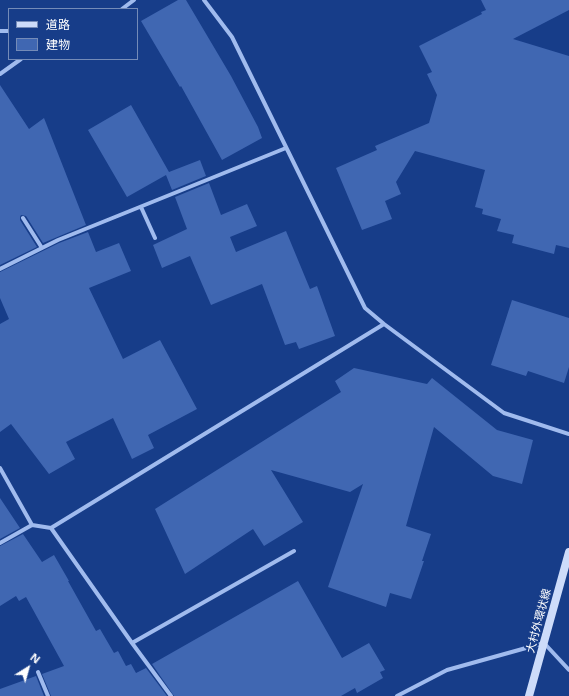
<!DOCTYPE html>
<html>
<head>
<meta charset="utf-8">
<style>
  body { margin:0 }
  #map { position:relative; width:569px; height:696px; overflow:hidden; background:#173d89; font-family:"Open Sans","Noto Sans JP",sans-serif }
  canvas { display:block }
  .legend { position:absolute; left:8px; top:8px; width:130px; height:52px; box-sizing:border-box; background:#173d89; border:1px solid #748bb8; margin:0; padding:5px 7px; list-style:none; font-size:12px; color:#fff }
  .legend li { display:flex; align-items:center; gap:8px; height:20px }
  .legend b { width:20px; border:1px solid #748bb8 }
  .north { position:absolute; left:8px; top:648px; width:40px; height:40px; -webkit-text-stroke:3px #173d89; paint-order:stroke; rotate:37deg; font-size:11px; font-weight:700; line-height:16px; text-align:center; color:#fff }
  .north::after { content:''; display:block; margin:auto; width:14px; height:18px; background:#fff; clip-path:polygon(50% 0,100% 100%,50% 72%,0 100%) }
</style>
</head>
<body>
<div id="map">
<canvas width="569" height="696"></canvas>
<ul class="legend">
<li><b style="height:5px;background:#cddcfa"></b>道路</li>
<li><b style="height:11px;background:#4067b2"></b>建物</li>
</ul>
<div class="north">N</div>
</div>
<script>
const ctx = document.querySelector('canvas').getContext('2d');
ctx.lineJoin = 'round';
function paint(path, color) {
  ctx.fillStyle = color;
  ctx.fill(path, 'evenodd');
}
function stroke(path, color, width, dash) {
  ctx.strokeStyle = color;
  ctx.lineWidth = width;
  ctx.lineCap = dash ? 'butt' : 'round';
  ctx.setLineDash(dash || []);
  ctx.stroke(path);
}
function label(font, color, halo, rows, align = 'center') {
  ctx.font = font + ' "Open Sans","Noto Sans JP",sans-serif';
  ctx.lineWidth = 4;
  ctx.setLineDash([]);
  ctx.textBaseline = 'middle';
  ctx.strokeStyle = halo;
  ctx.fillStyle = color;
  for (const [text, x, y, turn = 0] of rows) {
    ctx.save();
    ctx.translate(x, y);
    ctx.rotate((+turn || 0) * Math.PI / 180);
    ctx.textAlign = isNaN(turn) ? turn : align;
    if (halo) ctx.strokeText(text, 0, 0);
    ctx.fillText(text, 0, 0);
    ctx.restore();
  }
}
paint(new Path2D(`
  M178 0H186L231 76 258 127 262 138 222 160 181 86 180 87 141 21Z
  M481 0H569V10L513 39 569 56V248L556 245 554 254 512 243 514 235 497 231 501 219 482 214 483 209 475 207 485 170 415 151 396 182 401 194 385 201 392 219 362 230 336 168 377 150 375 146 429 123 437 95 427 74 432 72 419 46 482 14 481 12 486 10Z
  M0 85 29 129 44 118 86 225 43 243 26 216 21 215 20 217V220L37 247 0 265Z
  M131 105 169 172 200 160 206 176 172 190 166 175 127 197 88 130Z
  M209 183 221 215 247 204 257 226 230 237 236 252 286 231 310 289 317 286 335 336 299 349 296 342 285 345 262 284 211 305 190 256 162 268 153 245 187 229 175 197Z
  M88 232 96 252 119 243 131 271 89 288 123 359 160 340 197 409 148 435 154 448 132 459 113 418 66 442 75 459 49 474 11 424 0 432V324L9 319 0 298V272L59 243Z
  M512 300 569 318V367L564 383 528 371 526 376 491 365Z
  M354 368 427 384 432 378 497 430 533 440 522 484 493 476 434 427 406 526 431 534 422 561H424L411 599 390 593 386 607 328 587 363 484 350 492 271 470 303 522 264 546 253 529 185 574 155 509 341 392 335 381Z
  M0 498 20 528 0 539Z
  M23 534 42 562 54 555 69 581H68L96 631 100 629 114 653 118 651 126 666 131 664 136 673 146 668 167 696H51L42 674 64 666 26 597 19 601 16 596 0 606V546Z
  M298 581 342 658 369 643 385 670 380 672 383 678 357 693 355 688 341 696H174L152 664Z
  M36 676 44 696H0V689Z`), '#4067b2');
stroke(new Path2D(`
  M204 0 232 37 365 308 384 324 504 413 569 434
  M122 9 134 0
  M0 31H9
  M0 74 21 59
  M141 207 155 238
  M23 218 42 248
  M0 269 58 240 286 148
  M0 468 32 525
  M0 543 32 525 51 528
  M132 643 294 551
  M38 672 48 696
  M171 696 132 643 51 528 384 324
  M397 696 447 670 544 643 569 670`), '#a0bbee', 4);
stroke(new Path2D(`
  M529 696 569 552`), '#cddcfa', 8);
label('11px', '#fff', '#173d89', [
  ["大村外環状線",539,621,-75]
]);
</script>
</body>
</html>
